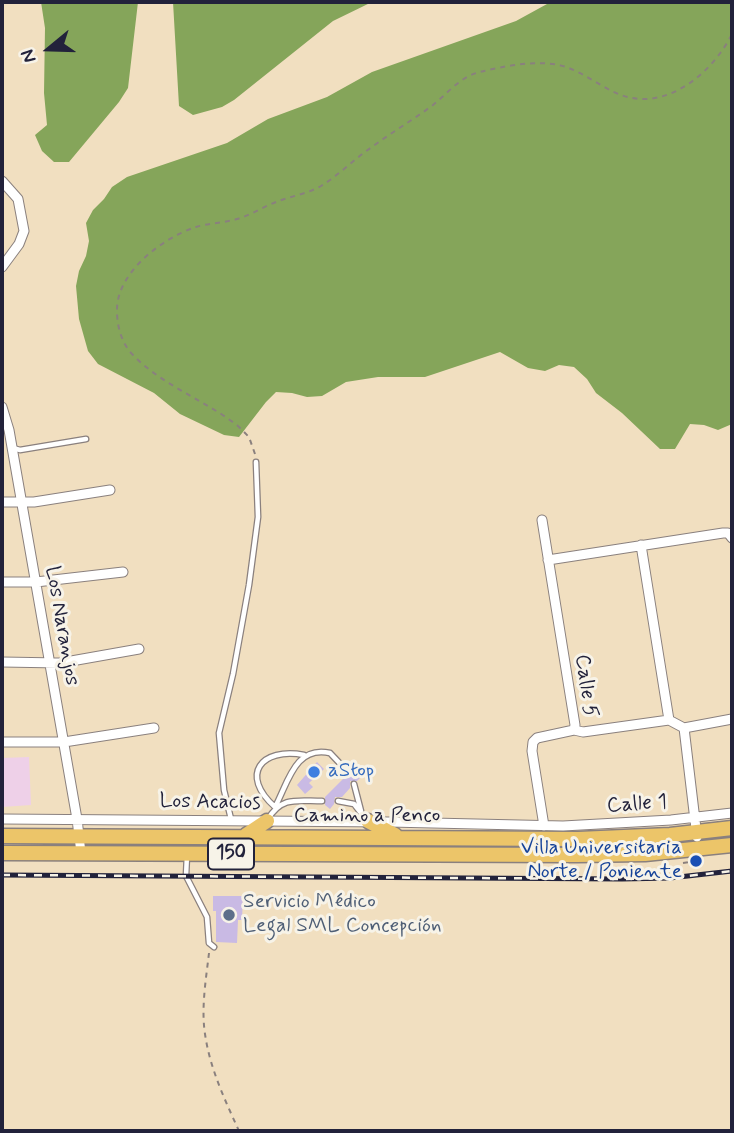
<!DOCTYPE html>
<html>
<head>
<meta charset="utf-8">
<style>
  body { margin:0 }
  #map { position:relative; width:734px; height:1133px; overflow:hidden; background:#f1dfc0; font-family:Mynerve,sans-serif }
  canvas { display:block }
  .frame { position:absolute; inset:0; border:4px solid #22223b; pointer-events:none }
  .north { position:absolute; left:14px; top:14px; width:70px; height:70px; -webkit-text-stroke:5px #f7f3e8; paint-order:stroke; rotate:251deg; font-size:19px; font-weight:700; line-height:28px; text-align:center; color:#22223b }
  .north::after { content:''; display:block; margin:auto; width:24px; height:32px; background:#22223b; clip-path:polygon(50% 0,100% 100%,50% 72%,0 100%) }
</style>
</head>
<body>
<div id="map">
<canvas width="734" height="1133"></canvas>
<div class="frame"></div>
<div class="north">N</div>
</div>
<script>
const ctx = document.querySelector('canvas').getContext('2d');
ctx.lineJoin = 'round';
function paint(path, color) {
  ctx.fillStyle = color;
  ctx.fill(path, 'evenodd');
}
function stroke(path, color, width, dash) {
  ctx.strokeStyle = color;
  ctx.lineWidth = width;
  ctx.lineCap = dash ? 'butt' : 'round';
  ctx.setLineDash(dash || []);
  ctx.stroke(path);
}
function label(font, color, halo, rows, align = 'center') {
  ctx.font = font + ' Mynerve,sans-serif';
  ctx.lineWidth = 6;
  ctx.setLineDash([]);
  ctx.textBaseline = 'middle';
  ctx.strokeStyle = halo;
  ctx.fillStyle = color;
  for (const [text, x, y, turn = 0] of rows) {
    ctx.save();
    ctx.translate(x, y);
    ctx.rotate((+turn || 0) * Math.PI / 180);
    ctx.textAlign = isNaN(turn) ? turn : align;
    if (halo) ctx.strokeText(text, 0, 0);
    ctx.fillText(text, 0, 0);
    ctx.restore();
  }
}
paint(new Path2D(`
  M29 757 31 805 2 807V758Z`), '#eed0e8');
paint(new Path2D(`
  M41 2H138L128 88 119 102 69 162H54L42 151 35 135 47 125 44 93 45 28Z
  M173 2H372L333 21 234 100 222 107 193 115 179 106Z
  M558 2H732V424L718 430 704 425 690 424 675 449H660L622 413 596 393 587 379 574 367 559 365 545 371 528 368 500 352 425 377H378L346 382 322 396 307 397 292 393 276 392 266 402 239 437 224 435 180 414 154 393 98 364 88 351 79 319 76 286 79 271 86 256 89 241 86 223 93 210 104 199 112 187 127 177 227 143 268 119 327 97 372 72 516 21 547 4Z`), '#85a55a');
paint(new Path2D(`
  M317 762 324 769 309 783 313 787 305 794 297 785Z
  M353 769 361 777 357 781H350V788L342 797H335L334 804 330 809 325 805V797L346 776H353Z
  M213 896H243L242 920H238L237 943 216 942V911H213Z`), '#c9bae4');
const service = new Path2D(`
  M13 448 20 450 86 439
  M304 755C261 747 239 775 275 807 288 783 295 745 330 753L349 773
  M354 784 361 811
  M338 801 354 804 365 818
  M231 819 224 790 219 733 233 674 249 585 258 517 256 462
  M268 819C282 796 297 801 322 801
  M187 855 186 876 207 917 209 943 214 947`);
const minor = new Path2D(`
  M2 181 18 199 24 231 19 244 2 267
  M2 407 9 430 77 819 81 853
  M2 502H34L110 490
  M542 520 575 725 574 730
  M641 545 669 720
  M548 560 723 533H728L732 538
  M2 582H36L123 572
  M2 662 60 663 139 649
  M684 728 697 837
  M684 728 732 719
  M2 742H64L154 728
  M2 819 389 822 563 826 671 820 732 813
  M544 826 532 751 533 742 537 738 574 730 583 732 669 720 684 728`);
const trunk = new Path2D(`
  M368 821 395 835
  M246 835 267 821
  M2 836 578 839 670 835 732 828
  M2 853 577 855 645 854 732 845`);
stroke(service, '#8a807e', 7);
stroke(minor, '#8a807e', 11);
stroke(trunk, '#8a807e', 17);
stroke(new Path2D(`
  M255 454 249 437 238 426C205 400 163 386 133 355 122 344 117 327 117 311 116 273 162 238 196 227 209 223 224 223 237 219 251 215 263 207 276 202 291 196 307 194 321 186 339 175 354 159 372 147 392 132 413 120 433 105 448 93 461 76 480 72 504 66 535 60 559 65 581 70 600 87 621 95 667 112 713 72 732 34
  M683 863 690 862
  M209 953C206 979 201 1008 205 1034 210 1069 225 1100 239 1131`), '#8a807e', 2, [5, 5]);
stroke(service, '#fff', 4.5);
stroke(minor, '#fff', 9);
stroke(trunk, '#ecc569', 14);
const rail = new Path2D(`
  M2 875 622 879 670 878 732 871`);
stroke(rail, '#22223b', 5);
stroke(rail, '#f7f3e8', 2.5, [8]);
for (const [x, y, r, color] of [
  [314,772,7,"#3f7fe0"],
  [696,861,7,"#1a4fb4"],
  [229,915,7,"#5c6f8a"]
]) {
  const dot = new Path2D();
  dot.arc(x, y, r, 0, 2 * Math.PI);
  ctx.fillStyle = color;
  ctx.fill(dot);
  stroke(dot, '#f7f3e8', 2.5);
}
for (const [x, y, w] of [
  [231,854,46]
]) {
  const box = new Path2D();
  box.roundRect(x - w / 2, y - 15.5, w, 31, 5);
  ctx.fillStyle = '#f7f3e8';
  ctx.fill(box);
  stroke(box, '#22223b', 2);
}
label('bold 19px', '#22223b', null, [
  ["150",231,854]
]);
label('21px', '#22223b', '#f7f3e8', [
  ["Los Naranjos",61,626,80],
  ["Calle 5",585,686,82],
  ["Los Acacios",210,803,1],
  ["Calle 1",637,805,-4],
  ["Camino a Penco",367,817]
]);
label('21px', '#366cbe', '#f7f3e8', [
  ["aStop",328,772]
], 'left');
label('21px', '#164399', '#f7f3e8', [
  ["Villa Universitaria",682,849],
  ["Norte / Poniente",682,873]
], 'right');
label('21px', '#4e5e75', '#f7f3e8', [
  ["Servicio Médico",243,903],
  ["Legal SML Concepción",243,927]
], 'left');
</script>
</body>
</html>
